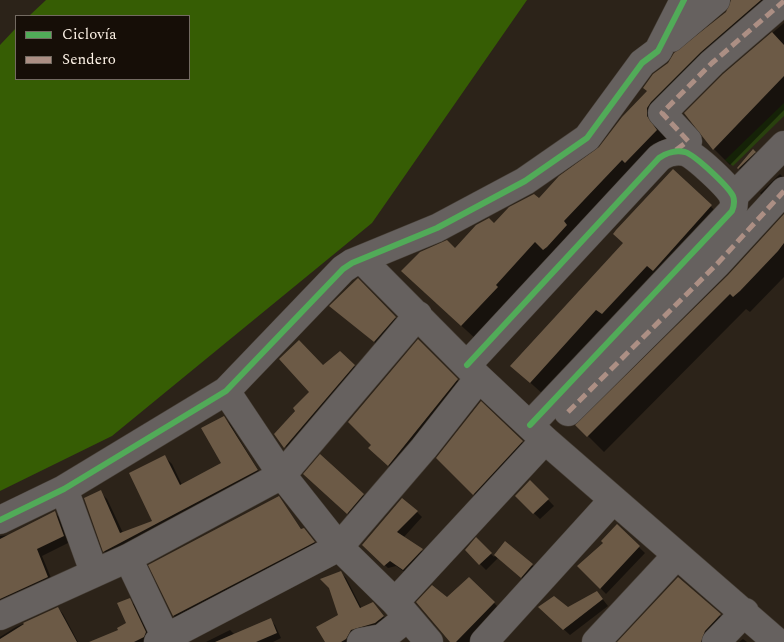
<!DOCTYPE html>
<html>
<head>
<meta charset="utf-8">
<style>
  body { margin:0 }
  #map { position:relative; width:784px; height:642px; overflow:hidden; background:#2c2319; font-family:Spectral,serif }
  canvas { display:block }
  .legend { position:absolute; left:15px; top:15px; width:175px; height:65px; box-sizing:border-box; background:#160e07; border:1px solid #736a61; margin:0; padding:6px 9px; list-style:none; font-size:15px; color:#fef3e7 }
  .legend li { display:flex; align-items:center; gap:10px; height:25px }
  .legend b { width:25px; border:1px solid #736a61 }
</style>
</head>
<body>
<div id="map">
<canvas width="784" height="642"></canvas>
<ul class="legend">
<li><b style="height:6px;background:#51ab58"></b>Ciclovía</li>
<li><b style="height:6px;background:#ac8f84"></b>Sendero</li>
</ul>
</div>
<script>
const ctx = document.querySelector('canvas').getContext('2d');
ctx.lineJoin = 'round';
function paint(path, color) {
  ctx.fillStyle = color;
  ctx.fill(path, 'evenodd');
}
function stroke(path, color, width, dash) {
  ctx.strokeStyle = color;
  ctx.lineWidth = width;
  ctx.lineCap = dash ? 'butt' : 'round';
  ctx.setLineDash(dash || []);
  ctx.stroke(path);
}
paint(new Path2D(`
  M784 103V116L733 166 725 160Z`), '#29410e');
paint(new Path2D(`
  M46 0H527L372 223 112 436 0 491V45L16 28V79H189V16H29Z`), '#365d04');
paint(new Path2D(`
  M732 0H784L718 67 662 133 672 147 478 341 419 287 455 249 539 200 600 148 727 13Z
  M784 23V110L730 165 714 149 723 75Z
  M753 151 757 155 742 171 739 168Z
  M673 171 725 220 545 396 512 366 624 243Z
  M780 174 784 178 763 196 760 193Z
  M784 216V277L750 312 746 309 604 452 577 425 729 276Z
  M358 280 404 327 384 350 331 306Z
  M418 341 463 386 394 471 375 454 373 445Z
  M354 366 360 371 291 452 275 434 311 392 323 367Z
  M481 403 528 448 480 500 438 458Z
  M224 418 230 424 263 478 111 558 104 551 85 499 100 492 107 499 123 533 154 522 165 457 172 464 182 485 222 463Z
  M311 480 363 495 369 501 354 519Z
  M530 481 554 506 540 519 516 496Z
  M279 498 302 530 309 535 319 548 179 621 174 616 150 565Z
  M417 512 422 517 403 538 427 555 409 575 396 566 388 568 363 544Z
  M55 513 61 519 70 542 42 556 53 583 0 607V536L10 535Z
  M617 526 645 553 606 594 579 566 604 543Z
  M476 539 494 557 505 543 539 571 528 583 498 558 486 570 466 550Z
  M341 573 346 578 362 609H378L388 622 352 642H326L340 615 330 587Z
  M469 578 502 611 472 642H452L447 599Z
  M678 578 732 627 719 642H619Z
  M597 592 608 606 570 635 546 613 568 609Z
  M129 600 135 605 151 638 149 642H92L119 630 127 624Z
  M58 608 63 614 78 642H0V637L16 627Z
  M270 620 275 625 281 638 273 642H206L230 630 235 635Z
  M743 639 747 642H739Z`), '#0007');
paint(new Path2D(`
  M731 0H761L701 52 651 102 647 108V116L657 130 625 163 622 160 564 221 567 225 547 247 543 250 535 242 496 285 498 287 461 326 401 271 420 252 447 240 455 248 476 225 489 218 494 223 509 207 534 194 539 198 559 176 599 147 622 117 647 91 643 88 653 74 668 63 674 53 726 12Z
  M772 32 784 45V76L713 150 684 113 723 74Z
  M753 149 756 152 738 169 737 168Z
  M673 169 712 205 653 271 647 266 602 314 596 310 530 383 510 366 623 243 613 234 616 230Z
  M784 214V243L778 251 740 291 733 297 730 294 587 437 575 425 728 275Z
  M358 278 396 317 374 342 329 306Z
  M418 339 458 379 388 466 368 448 371 445 348 422Z
  M299 340 323 365 340 351 355 365 284 448 274 434 295 411 293 408 309 392 279 359Z
  M481 401 523 441 473 495 436 458Z
  M224 416 258 470 103 552 84 498 101 490 120 533 152 521 129 473 165 455 180 485 221 463 201 428Z
  M320 454 364 494 347 514 303 474Z
  M530 480 549 499 533 514 515 496Z
  M279 496 301 529 304 528 315 542 173 616 148 565Z
  M402 498 418 511 397 532 423 549 403 570 390 561 384 566 362 545Z
  M55 511 64 536 37 549 48 577 0 599V539Z
  M617 524 640 546 600 589 577 566 603 543 601 541Z
  M476 537 492 553 479 565 465 550Z
  M505 541 533 564 521 578 494 555Z
  M341 571 360 608 373 602 384 616 375 623 351 630 346 639 341 642H325L316 627 338 615 329 588 320 579Z
  M469 577 495 602 456 642H450L416 602 432 585 447 597Z
  M678 577 721 614 705 631 701 642H617Z
  M597 591 603 599 563 630 538 607 554 596 568 607Z
  M130 598 146 632 144 637 134 642H89L118 630 117 628 126 623 117 603Z
  M58 607 77 642H0V639L24 624 23 623Z
  M271 618 277 633 256 642H215Z`), '#6c5a46');
const minor = new Path2D(`
  M671 38 716 0
  M674 152 688 141 662 113 712 63 784 1
  M733 197 784 145
  M362 260 479 378 545 440 777 642
  M467 365 659 158C666 153 676 150 685 152 695 155 728 186 733 196 735 201 734 206 732 211L530 425
  M226 391 282 475 339 547 395 602 429 642
  M568 412 717 264 784 191
  M64 489 94 572
  M0 520 64 489 226 391 343 269 352 263 437 228 525 181 587 138 642 63 658 51 684 0
  M128 558 168 642
  M395 602 545 440
  M0 616 128 558 282 475 418 315
  M158 642 339 547 424 448 479 378
  M361 642 382 638 407 618
  M484 642 613 500
  M596 642 676 556
  M716 642 745 612`);
stroke(minor, '#484038', 29);
stroke(minor, '#66615f', 28);
stroke(new Path2D(`
  M676 150 688 141 662 113 712 63 784 1
  M568 412 717 264 784 191`), '#ac8f84', 5, [10, 5]);
stroke(new Path2D(`
  M467 365 659 158C666 153 676 150 685 152 695 155 728 186 733 196 735 201 734 206 732 211L530 425
  M0 520 64 489 226 391 343 269 352 263 437 228 525 181 587 138 642 63 658 51 684 0`), '#51ab58', 6);
</script>
</body>
</html>
